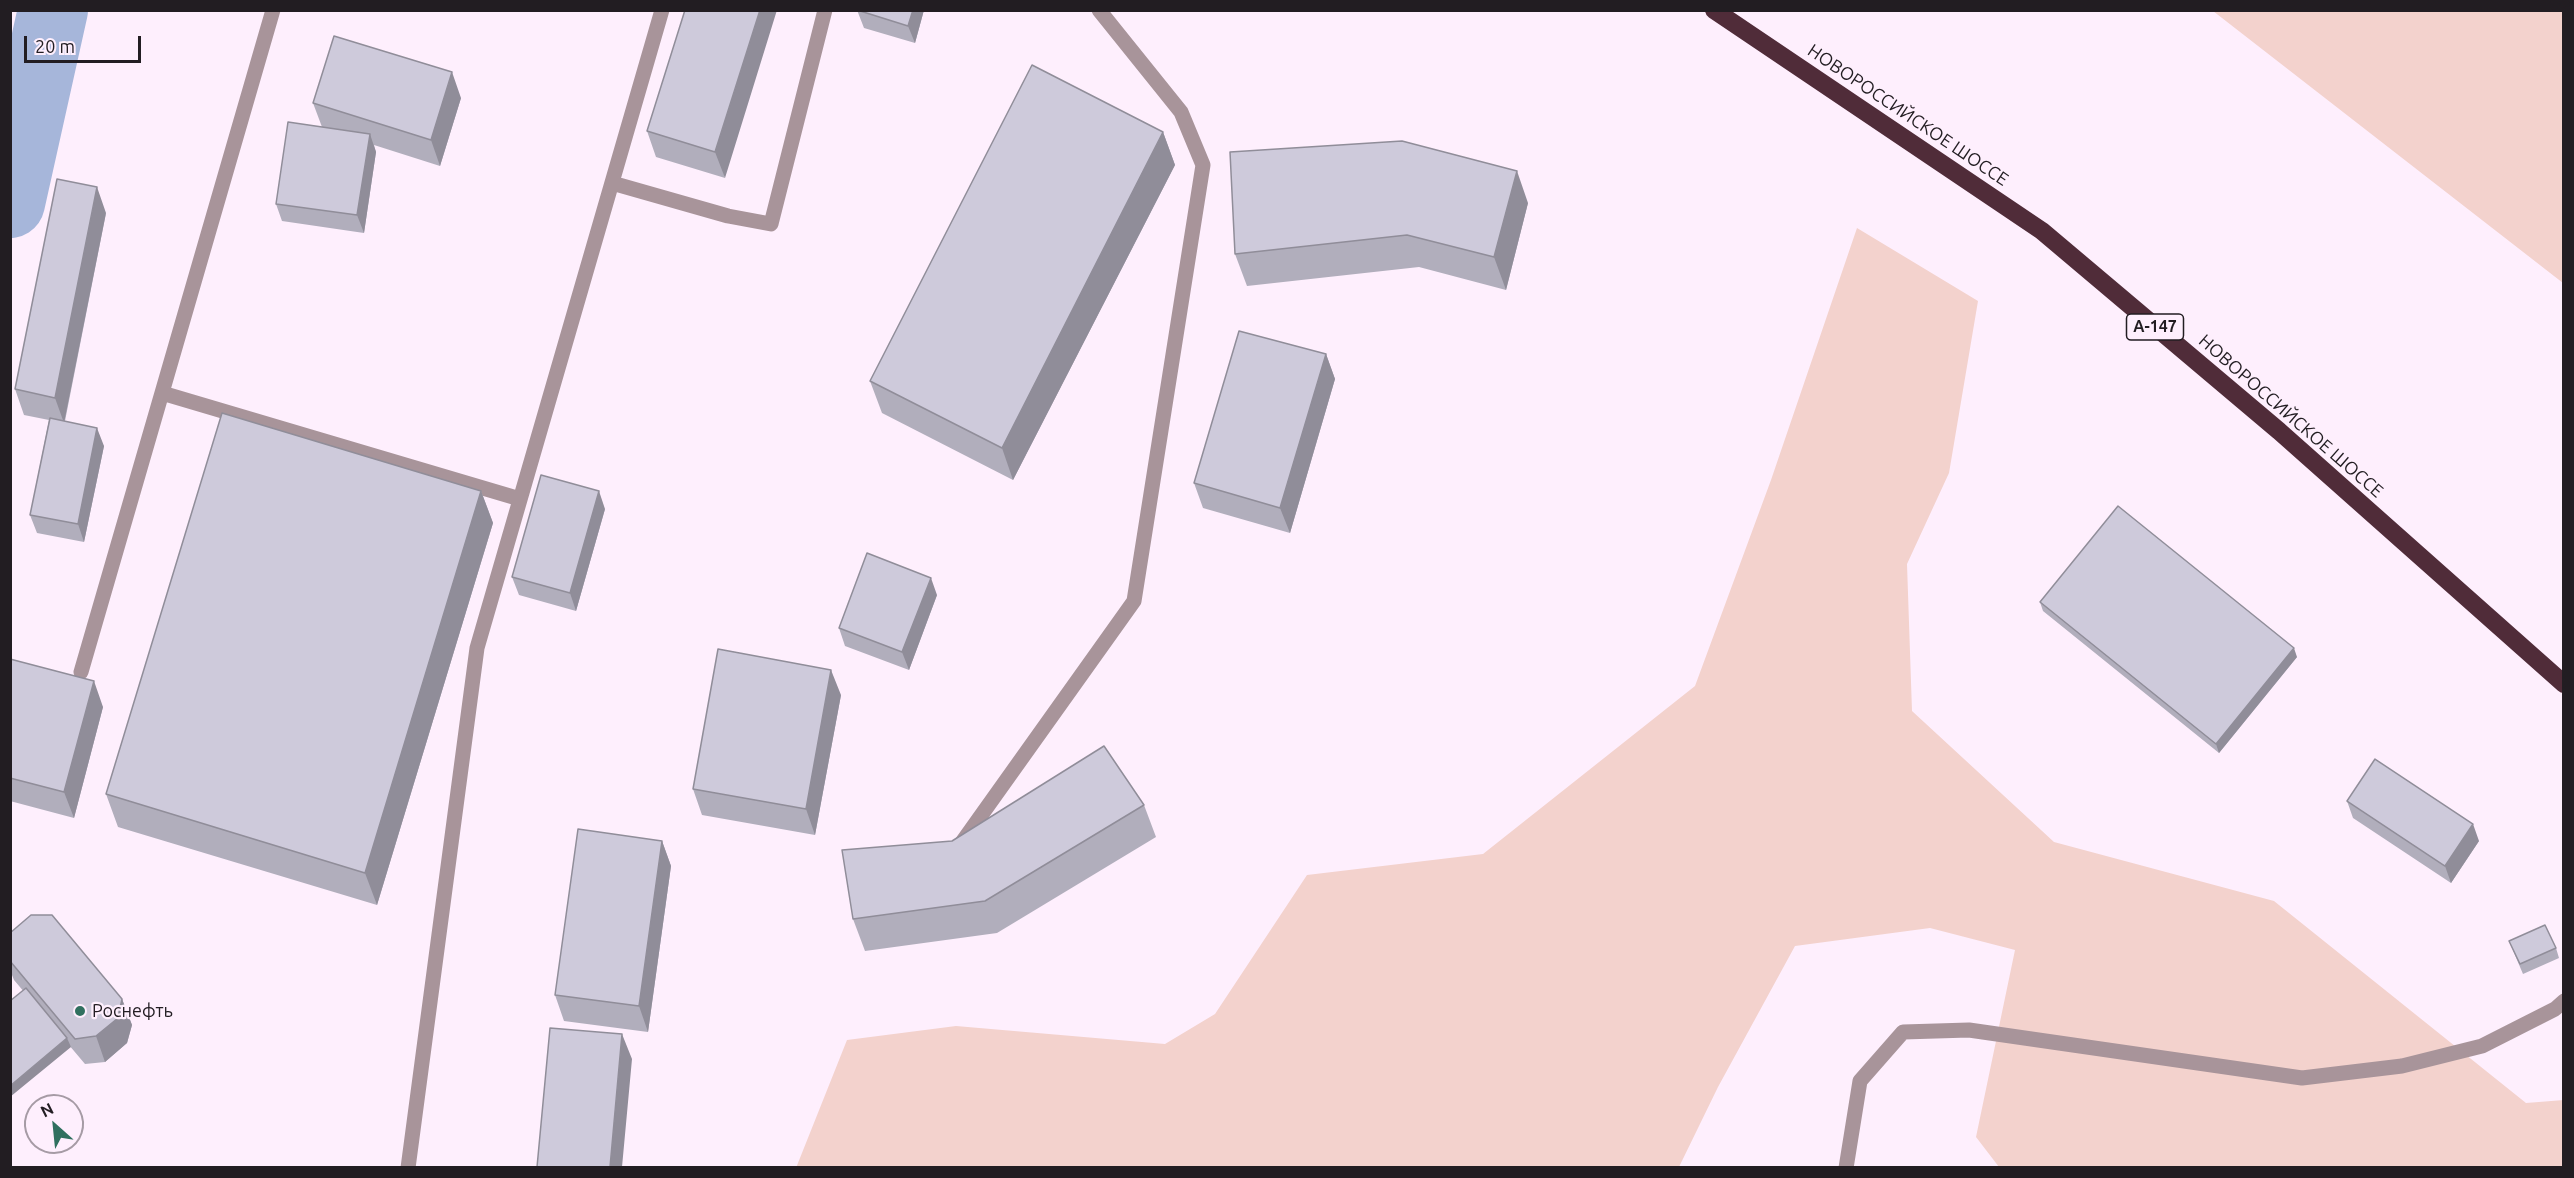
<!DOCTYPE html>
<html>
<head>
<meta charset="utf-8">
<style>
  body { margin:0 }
  #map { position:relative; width:2574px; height:1178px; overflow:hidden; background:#feeffd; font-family:Ubuntu,sans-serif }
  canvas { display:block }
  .frame { position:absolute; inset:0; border:12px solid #221d22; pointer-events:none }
  .north { position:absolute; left:24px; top:1094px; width:60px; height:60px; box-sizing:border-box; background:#feeffd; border:2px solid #a69ba5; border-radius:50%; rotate:333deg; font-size:16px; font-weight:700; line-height:24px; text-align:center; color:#221d22 }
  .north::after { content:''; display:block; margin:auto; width:21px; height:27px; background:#30705f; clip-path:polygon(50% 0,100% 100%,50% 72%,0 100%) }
  .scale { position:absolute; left:24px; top:36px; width:117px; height:27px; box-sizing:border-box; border:3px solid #221d22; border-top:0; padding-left:8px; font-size:18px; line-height:21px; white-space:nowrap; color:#221d22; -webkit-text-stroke:4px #feeffd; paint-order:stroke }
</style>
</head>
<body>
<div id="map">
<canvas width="2574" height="1178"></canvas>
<div class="frame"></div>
<div class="north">N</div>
<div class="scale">20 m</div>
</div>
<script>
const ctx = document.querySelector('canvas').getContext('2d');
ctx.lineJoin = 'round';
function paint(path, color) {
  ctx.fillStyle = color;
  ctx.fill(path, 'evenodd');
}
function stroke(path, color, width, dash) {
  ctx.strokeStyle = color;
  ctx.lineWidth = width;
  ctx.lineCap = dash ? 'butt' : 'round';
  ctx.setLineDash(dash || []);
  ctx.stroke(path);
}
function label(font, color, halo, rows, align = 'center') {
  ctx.font = font + ' Ubuntu,sans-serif';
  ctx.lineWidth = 4.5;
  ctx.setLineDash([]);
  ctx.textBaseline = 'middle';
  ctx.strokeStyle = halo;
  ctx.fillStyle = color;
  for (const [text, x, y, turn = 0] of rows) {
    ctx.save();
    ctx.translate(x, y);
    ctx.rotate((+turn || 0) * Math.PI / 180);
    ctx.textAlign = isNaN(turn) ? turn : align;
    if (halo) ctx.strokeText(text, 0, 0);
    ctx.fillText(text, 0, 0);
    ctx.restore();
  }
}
paint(new Path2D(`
  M2213 11H2563V283Z
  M1857 228 1978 301 1949 473 1907 564 1912 711 2054 842 2274 901 2526 1103 2564 1100 2563 1167H1999L1976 1137 2015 950 1930 928 1795 946 1718 1087 1679 1167 796 1168 847 1040 956 1026 1165 1044 1215 1014 1307 875 1483 854 1695 686 1771 480Z`), '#f3d2cd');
stroke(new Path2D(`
  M10 203 53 10`), '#a6b6da', 70);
stroke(new Path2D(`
  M612 183 728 216 771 224 825 10
  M162 393 520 499
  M81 672 273 10
  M960 845 1134 601 1203 165 1181 112 1099 10
  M408 1168 477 648 662 10`), '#a8949a', 15);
stroke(new Path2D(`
  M1846 1168 1860 1081 1903 1032 1969 1030 2302 1078 2402 1066 2482 1046 2555 1009 2564 1001`), '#a8949a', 15);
stroke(new Path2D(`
  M1714 10 2042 231 2279 431 2564 684`), '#502c39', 18);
paint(new Path2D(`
  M685 10 725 178 656 157 647 131Z
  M857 10H924L915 43 864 28Z
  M461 98 440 166 374 145 376 152 364 233 282 221 276 204 322 127 313 103Z
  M1163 132 1175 165 1013 480 882 413 870 381Z
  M1528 203 1506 290 1419 267 1247 286 1235 254Z
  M106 213 65 421 104 446 84 542 37 533 30 515 49 420 24 415 15 389Z
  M1326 354 1335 379 1290 533 1203 508 1194 483Z
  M481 491 493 523 377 905 118 827 106 794Z
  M605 509 576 611 519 595 512 577Z
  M937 595 909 670 845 646 839 628Z
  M2040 602 2297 657 2219 753 2043 611Z
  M10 659 103 707 74 818 10 801Z
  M841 695 815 835 702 815 693 789Z
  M2347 801 2479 841 2451 883 2353 818Z
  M1144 805 1156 837 997 933 865 951 853 919 952 841Z
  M662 841 671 866 648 1032 564 1021 555 995Z
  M10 933 122 999 132 1025 127 1043 105 1062 85 1064 14 980 10 970Z
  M2509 941 2556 948 2559 958 2523 974Z`), '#b1aebc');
paint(new Path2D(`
  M760 10H777L725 178 715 152Z
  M913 10H924L915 43 908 26Z
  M452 72 461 98 440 166 431 140Z
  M1163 132 1175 165 1013 480 1002 448Z
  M370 134 376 152 364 233 357 215Z
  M1517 171 1528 203 1506 290 1494 257Z
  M97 187 106 213 64 423 55 398Z
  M1326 354 1335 379 1290 533 1280 508Z
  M97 428 104 446 84 542 78 524Z
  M481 491 493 523 377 905 365 873Z
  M599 491 605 509 576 611 570 593Z
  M931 578 937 595 909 670 902 652Z
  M2294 648 2297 657 2219 753 2216 744Z
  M831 670 841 695 815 835 806 809Z
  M94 681 103 707 74 818 64 792Z
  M2473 824 2479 841 2451 883 2445 866Z
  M662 841 671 866 648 1032 639 1006Z
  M122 999 132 1025 127 1043 105 1062 96 1036Z
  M622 1034 632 1059 622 1167H610Z
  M67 1038 71 1047 10 1097V1086Z`), '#908d99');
const building = new Path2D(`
  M685 10H760L715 152 647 131Z
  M857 10H913L908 26Z
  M334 36 452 72 431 140 313 103Z
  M1032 65 1163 132 1002 448 870 381Z
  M288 122 370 134 357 215 276 204Z
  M1402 141 1517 171 1494 257 1407 235 1235 254 1230 152Z
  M57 179 97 187 55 398 15 389Z
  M1239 331 1326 354 1280 508 1194 483Z
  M222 413 481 491 365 873 106 794Z
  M50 418 97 428 78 524 30 515Z
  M541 475 599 491 570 593 512 577Z
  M2118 506 2294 648 2216 744 2040 602Z
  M867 553 931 578 902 652 839 628Z
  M718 649 831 670 806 809 693 789Z
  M10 659 94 681 64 792 10 778Z
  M1104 746 1144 805 985 901 853 919 842 850 952 841Z
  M2375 759 2473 824 2445 866 2347 801Z
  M578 829 662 841 639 1006 555 995Z
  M31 915H52L122 999 118 1018 96 1036 75 1039 10 961V933Z
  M2545 925 2556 948 2520 964 2509 941Z
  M26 988 67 1038 10 1086V1001Z
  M550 1028 622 1034 610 1167H537Z`);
paint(building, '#cecadb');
stroke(building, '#908d99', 1.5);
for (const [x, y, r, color] of [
  [80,1011,6,"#30705f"]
]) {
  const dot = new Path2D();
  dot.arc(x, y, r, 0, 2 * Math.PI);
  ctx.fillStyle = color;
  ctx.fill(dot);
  stroke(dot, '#feeffd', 2);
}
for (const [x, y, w] of [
  [2155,327,57]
]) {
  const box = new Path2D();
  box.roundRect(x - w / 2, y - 13, w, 26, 4.5);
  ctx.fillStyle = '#feeffd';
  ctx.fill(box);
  stroke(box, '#221d22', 1.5);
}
label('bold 16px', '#221d22', null, [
  ["А-147",2155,327]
]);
label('18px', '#221d22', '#feeffd', [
  ["НОВОРОССИЙСКОЕ ШОССЕ",1908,115,34],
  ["НОВОРОССИЙСКОЕ ШОССЕ",2291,416,41]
]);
label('18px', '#221d22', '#feeffd', [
  ["Роснефть",92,1011]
], 'left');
</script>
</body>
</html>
